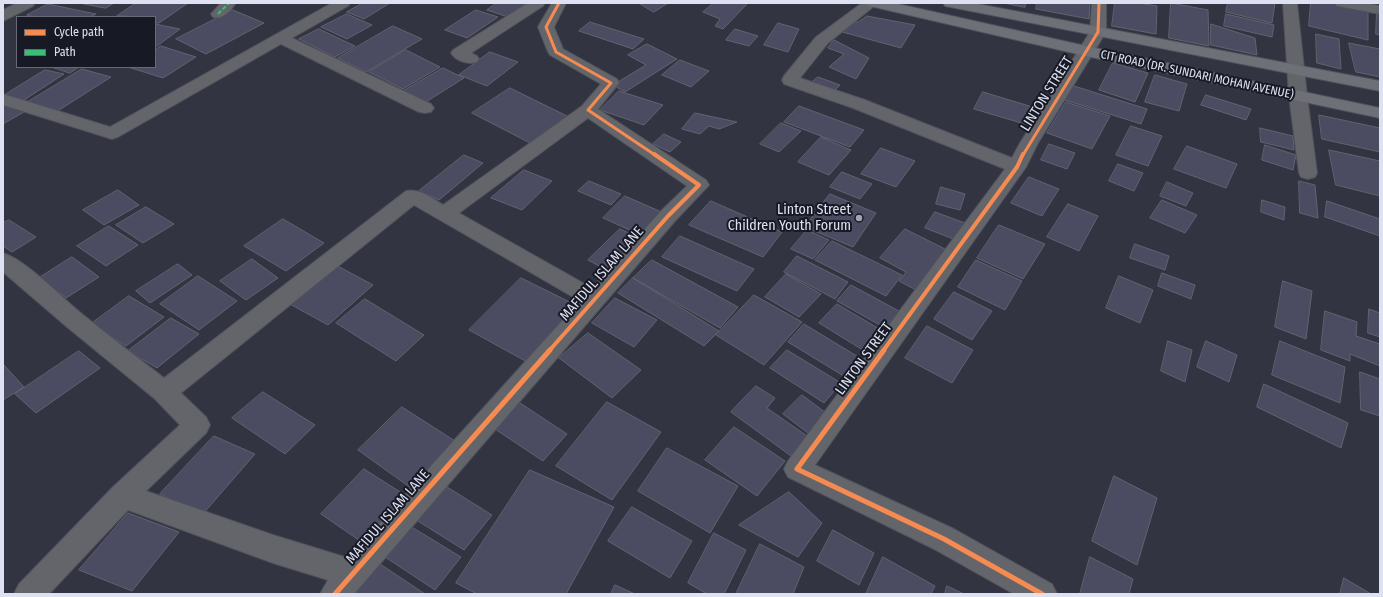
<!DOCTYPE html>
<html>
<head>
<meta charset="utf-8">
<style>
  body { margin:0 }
  #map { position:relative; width:1383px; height:597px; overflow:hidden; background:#323442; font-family:"Fira Sans Condensed",sans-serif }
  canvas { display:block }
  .frame { position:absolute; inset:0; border:4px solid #dee1f1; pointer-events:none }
  .legend { position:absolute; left:16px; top:16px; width:140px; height:52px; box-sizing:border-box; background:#171924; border:1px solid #676976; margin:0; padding:5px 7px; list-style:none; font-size:12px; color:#dee1f1 }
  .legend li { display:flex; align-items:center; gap:8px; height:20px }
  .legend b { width:20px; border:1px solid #676976 }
</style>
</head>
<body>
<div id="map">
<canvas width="1383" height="597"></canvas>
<div class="frame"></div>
<ul class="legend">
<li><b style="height:5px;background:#f68b52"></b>Cycle path</li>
<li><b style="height:5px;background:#3abd76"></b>Path</li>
</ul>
</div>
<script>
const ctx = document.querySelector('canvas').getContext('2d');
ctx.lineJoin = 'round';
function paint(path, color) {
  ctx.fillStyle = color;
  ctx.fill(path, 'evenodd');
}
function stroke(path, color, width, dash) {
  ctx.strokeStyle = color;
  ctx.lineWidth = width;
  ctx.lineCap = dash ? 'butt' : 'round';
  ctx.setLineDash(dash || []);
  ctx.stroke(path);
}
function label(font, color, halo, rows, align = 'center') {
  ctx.font = font + ' "Fira Sans Condensed",sans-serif';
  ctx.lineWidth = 4;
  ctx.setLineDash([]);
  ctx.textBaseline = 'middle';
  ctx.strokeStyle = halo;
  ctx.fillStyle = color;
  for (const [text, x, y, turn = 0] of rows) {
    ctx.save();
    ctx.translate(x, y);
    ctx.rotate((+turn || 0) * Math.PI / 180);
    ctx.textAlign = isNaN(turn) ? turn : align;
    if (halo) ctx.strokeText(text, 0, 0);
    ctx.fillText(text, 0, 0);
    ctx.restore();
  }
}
const building = new Path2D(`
  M79 3H114L106 8Z
  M136 3H188L159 23H155V17L117 16Z
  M363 3H390L364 19 347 12Z
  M497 3H526L508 17 487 10Z
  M639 3H668L654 12Z
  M714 3H748L723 29 715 26 720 19 703 12Z
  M1004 3H1026L1025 7Z
  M1037 3H1090L1089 19 1036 9Z
  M1115 3H1138L1157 6 1156 34 1112 26Z
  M1171 3 1208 10 1209 46 1169 38Z
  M1228 3H1275L1272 23 1226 12Z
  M1311 3H1331L1368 11V40L1309 26Z
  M48 4 96 14 90 17H34L27 15Z
  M233 10 264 23 206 54 176 39Z
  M476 10 498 17 467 38 445 30Z
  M1377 12 1380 13V35L1376 34Z
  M347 14 372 25 347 39 321 27Z
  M1226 14 1274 25 1272 37 1224 26Z
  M867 16 915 25 901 48 835 30 847 21 858 22Z
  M590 22 644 39 633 49 579 31Z
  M778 23 799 29 788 52 764 45Z
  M155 24 180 29 157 46H155Z
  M1211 24 1255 38 1257 55 1211 45Z
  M393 26 422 39 366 72 338 58Z
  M319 29 355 46 335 57 299 39Z
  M735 29 758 36 749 46 726 40Z
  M1316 34 1339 39 1341 69 1317 63Z
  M834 40 869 58 856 79 829 67 844 54 828 48Z
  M1349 43 1380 49V77L1356 72Z
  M647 44 677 59 625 92 613 85 646 65 628 55Z
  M161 46 196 57 163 78 128 67H155V50Z
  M406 50 440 67 403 89 369 72Z
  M490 52 518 62 487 86 459 75Z
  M680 60 709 71 691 87 662 75Z
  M1113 63 1148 73 1135 102 1099 90Z
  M52 67H79L70 73Z
  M443 68 464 78 421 105 400 93Z
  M82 69 111 77 56 112 26 103Z
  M45 70 64 74 21 102 3 98V96Z
  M1155 75 1187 84 1179 111 1145 102Z
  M818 77 840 85 831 94 809 85Z
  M1074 86 1147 109 1141 124 1065 100Z
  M510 88 567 116 530 143 472 113Z
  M619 91 663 105 644 125 600 110Z
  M983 92 1036 108 1028 125 974 109Z
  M1206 95 1251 109 1246 120 1201 105Z
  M1066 102 1110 116 1092 149 1047 133Z
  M3 103 29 109 3 124Z
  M799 106 864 130 850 147 784 122Z
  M695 113 737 122 719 129 709 126 700 134 682 129Z
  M1319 115 1380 128V152L1322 139Z
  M781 123 801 131 779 152 760 144Z
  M1131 126 1162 136 1148 166 1116 155Z
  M1260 128 1293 136 1294 150 1261 142Z
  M664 134 681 142 670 152 653 144Z
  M821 137 851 150 829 175 798 162Z
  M1049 144 1075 153 1067 169 1041 160Z
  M1265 145 1296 155 1293 170 1262 160Z
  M1187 146 1237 164 1226 188 1174 169Z
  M881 148 915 161 896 187 861 174Z
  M1329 150 1380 161V196L1336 185Z
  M464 155 483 163 439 200 419 191Z
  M1118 164 1143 173 1134 191 1109 181Z
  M524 170 552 181 522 210 491 198Z
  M842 172 872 184 860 199 830 187Z
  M1029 177 1059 189 1042 216 1011 203Z
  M589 181 621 194 611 205 578 191Z
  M1299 181 1315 185 1318 218 1300 213Z
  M1167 182 1193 193 1186 206 1160 196Z
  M941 187 965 194 960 210 936 204Z
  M118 190 139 205 104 225 83 210Z
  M830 194 876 213 853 247 805 227Z
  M625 196 666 214 645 237 603 218Z
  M1162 200 1197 215 1185 233 1150 218Z
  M1262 200 1285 207 1284 220 1261 212Z
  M711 201 782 232 763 257 689 225Z
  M1327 201 1380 219V236L1325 217Z
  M1068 204 1098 216 1079 251 1047 237Z
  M146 207 174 224 143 243 116 225Z
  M935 212 965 223 956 240 925 228Z
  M283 219 324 243 286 271 244 246Z
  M9 220 36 237 12 252 3 246V223Z
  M999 225 1045 244 1023 279 977 258Z
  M109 226 138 245 106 266 77 246Z
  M620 229 644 240 612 273 588 260Z
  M905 229 949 251 918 291 899 281 906 272 880 258Z
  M807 230 829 240 813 259 791 249Z
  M680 236 754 269 737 291 662 257Z
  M832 241 902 275 886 296 815 260Z
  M1135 244 1169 256 1165 270 1130 258Z
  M797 256 848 282 835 299 784 272Z
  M72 257 99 277 66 298 39 278Z
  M252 259 278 278 246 300 220 281Z
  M652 260 738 307 720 328 633 278Z
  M976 260 1022 281 1005 310 958 287Z
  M178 264 192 275 150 303 136 291Z
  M334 264 373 285 328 325 288 303Z
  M1162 273 1195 285 1191 299 1158 286Z
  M786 274 821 294 799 317 765 297Z
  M198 276 237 301 199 330 160 304Z
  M1119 276 1153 290 1140 323 1106 308Z
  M521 278 580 307 529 363 469 330Z
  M633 278 719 331 704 346 618 293Z
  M1283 281 1312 291 1306 339 1275 327Z
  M851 285 908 316 894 333 837 301Z
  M954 292 992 311 972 340 934 319Z
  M754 295 802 322 764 365 716 335Z
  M129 296 164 317 126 346 91 324Z
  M615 298 657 320 634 347 592 323Z
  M365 299 424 335 396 361 336 323Z
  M837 304 888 334 871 355 819 323Z
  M1369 309 1380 313V337L1368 333Z
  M1325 311 1357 322 1356 336 1380 344V366L1350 354V361L1321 350Z
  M171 318 199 334 157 368 128 351Z
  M804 324 870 364 855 383 788 342Z
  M927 326 973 350 952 383 905 358Z
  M588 333 641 370 612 398 559 358Z
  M1168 341 1192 350 1185 382 1161 371Z
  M1206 341 1237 355 1229 382 1197 367Z
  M1280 341 1345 367 1340 403 1272 375Z
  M787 350 841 383 824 403 770 368Z
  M79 351 100 368 36 413 15 394Z
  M3 364 24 387 3 400Z
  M1360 372 1380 379V416L1361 410Z
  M1264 384 1348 423 1341 448 1257 407Z
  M756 386 775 398 767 408 807 436 791 456 731 412Z
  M263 392 315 425 285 454 232 418Z
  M802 395 830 416 812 436 783 414Z
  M517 401 567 434 543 461 492 427Z
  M607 402 661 432 612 500 556 466Z
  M402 407 455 441 411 488 358 450Z
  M734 427 785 461 757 496 705 460Z
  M214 436 255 454 202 515 160 494Z
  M667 448 738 486 710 533 638 491Z
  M364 469 408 497 366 545 321 514Z
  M530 470 614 507 566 594H477L456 583Z
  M1114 476 1157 498 1137 565 1092 541Z
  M439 482 492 515 464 550 410 516Z
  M789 492 822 523 798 557 739 525Z
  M632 507 692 541 670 578 608 541Z
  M128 513 179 532 132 591 79 570Z
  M405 523 461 557 435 590 379 553Z
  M833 530 874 553 859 585 817 561Z
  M714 533 746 550 724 594H707L688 583Z
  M760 544 804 567 793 594H736Z
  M883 557 935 586 931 594H866Z
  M1090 557 1133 579 1129 594H1080Z
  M371 558 425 594H346Z
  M1344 578 1371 594H1340Z
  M615 585 635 594H611Z
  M947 586 964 594H945Z`);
paint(building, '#4b4c61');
stroke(building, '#61636f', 1);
const minor = new Path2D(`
  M17 3H35L33 6 3 21V10Z
  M221 3H236C230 11 223 20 213 17L211 14Z
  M332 3H350L348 6 292 38 431 104 434 108 431 112 425 113 419 112 281 44 118 137 112 139 3 105V94L110 127Z
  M528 3H545L543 6 471 53 477 56 479 59 477 62C468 65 456 61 451 53L453 50Z
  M552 3H566L554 27 563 49 617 79 619 83 598 109 706 180 709 185 675 221 354 594H320L328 580 273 563 128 510 49 594H14L19 584 113 487 180 425 155 399 67 327 3 272V253C26 260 62 298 82 314 109 336 137 357 164 378L406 191C420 188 432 198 443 205L582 106 601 84 550 55 548 52 538 27ZM588 118 687 186 661 211 592 288 459 213ZM414 205 580 301 348 558 273 535 146 491 206 433 210 425 206 417 181 393Z
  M862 3H878L828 43 800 78 865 100 1012 158 1020 143 1090 32 1092 3H1106V32L1038 143 1026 167 815 465 954 529 1052 584 1057 594H1014L934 549 788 477 784 469 788 461 1005 169 853 108 784 84 782 80 784 76 816 37Z
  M1283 3H1297L1307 96 1317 173 1315 177 1308 179 1301 177 1299 173 1289 96Z
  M1335 3H1366L1380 6V14L1337 6Z`);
const major = new Path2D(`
  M867 3H894L1086 46 1380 108V118L1086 56 874 7 869 6Z
  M943 3H973L1380 81V91L950 7 945 6Z`);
stroke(minor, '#4f515c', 2);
stroke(major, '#4f515c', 2);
paint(minor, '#63656a');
paint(major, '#6e7077');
stroke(new Path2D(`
  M218 14 229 3`), '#3abd76', 2, [4.5, 2]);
stroke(new Path2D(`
  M559 3 546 27 556 52 611 83 588 110 655 155
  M1023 155 1098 32 1099 3`), '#f68b52', 3);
stroke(new Path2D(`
  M549 351 668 216 699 185 654 154
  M883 351 1017 167 1023 154`), '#f68b52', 4);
stroke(new Path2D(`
  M884 350 797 469 944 539 1042 594
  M335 594 550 350`), '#f68b52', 5);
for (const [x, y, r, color] of [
  [859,218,4,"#a2a4b4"]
]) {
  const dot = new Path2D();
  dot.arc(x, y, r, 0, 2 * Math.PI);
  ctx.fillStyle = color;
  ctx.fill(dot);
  stroke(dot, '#171924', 1.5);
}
label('12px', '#dee1f1', '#171924', [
  ["CIT ROAD (DR. SUNDARI MOHAN AVENUE)",1197,75,12]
]);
label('14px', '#dee1f1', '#171924', [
  ["LINTON STREET",1047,94,-58],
  ["MAFIDUL ISLAM LANE",602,274,-49],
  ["LINTON STREET",864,359,-54],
  ["MAFIDUL ISLAM LANE",388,517,-49]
]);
label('14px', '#dee1f1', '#171924', [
  ["Linton Street",851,210],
  ["Children Youth Forum",851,226]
], 'right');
</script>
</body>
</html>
